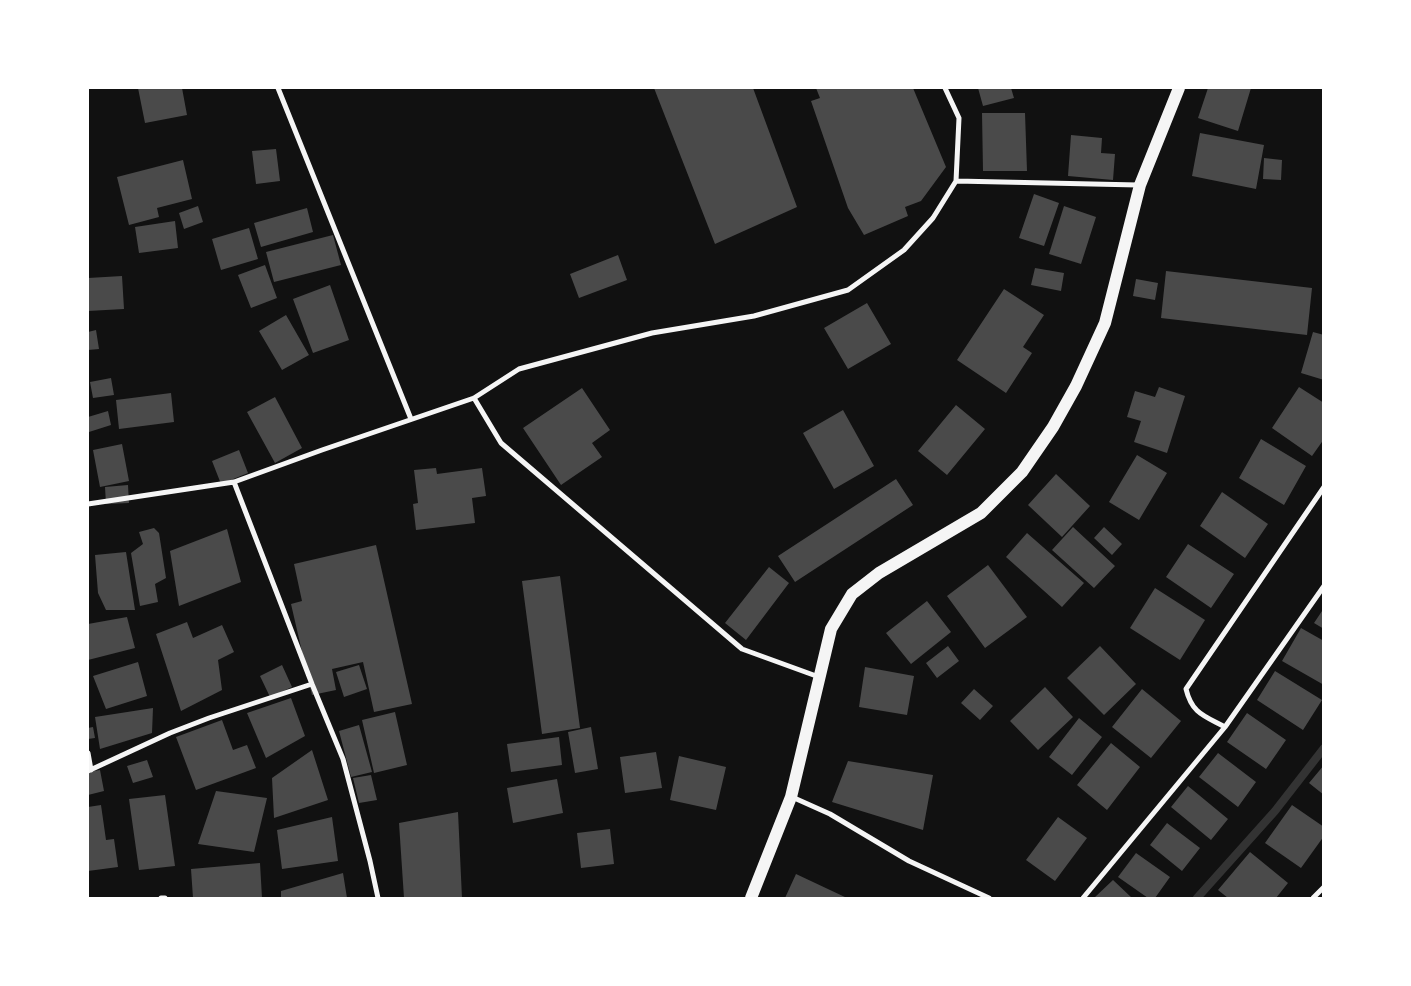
<!DOCTYPE html>
<html>
<head>
<meta charset="utf-8">
<style>
  body { margin:0 }
  #map { position:relative; width:1411px; height:986px; overflow:hidden; background:#111; font-family:Lato,sans-serif }
  canvas { display:block }
  .frame { position:absolute; inset:0; border:89px solid #fff; pointer-events:none }
</style>
</head>
<body>
<div id="map">
<canvas width="1411" height="986"></canvas>
<div class="frame"></div>
</div>
<script>
const ctx = document.querySelector('canvas').getContext('2d');
ctx.lineJoin = 'round';
function stroke(path, color, width, dash) {
  ctx.strokeStyle = color;
  ctx.lineWidth = width;
  ctx.lineCap = dash ? 'butt' : 'round';
  ctx.setLineDash(dash || []);
  ctx.stroke(path);
}
function paint(path, color) {
  ctx.fillStyle = color;
  ctx.fill(path, 'evenodd');
}
stroke(new Path2D(`
  M1197 898 1275 811 1324 748`), '#333', 8);
paint(new Path2D(`
  M138 88H182L187 115 145 123Z
  M654 88H753L797 207 715 244Z
  M816 88H913L946 167 921 201 905 207 908 216 864 235 848 208 811 101 820 98Z
  M978 88H1011L1014 98 983 106Z
  M1208 88H1251L1238 131 1198 118Z
  M982 113H1025L1027 171H983Z
  M1200 133 1264 145 1256 189 1192 176Z
  M1071 135 1102 138 1101 153 1115 154 1113 180 1068 176Z
  M276 149 280 181 256 184 252 151Z
  M1264 158 1282 160 1281 180 1263 179Z
  M183 160 192 199 157 208 159 217 129 225 117 177Z
  M1034 194 1059 203 1044 246 1019 238Z
  M198 206 203 222 184 229 179 213Z
  M1064 206 1096 217 1081 264 1049 254Z
  M307 208 313 232 261 247 254 223Z
  M175 221 178 248 139 253 135 227Z
  M249 228 258 259 221 270 212 239Z
  M333 235 341 265 274 282 266 252Z
  M618 255 627 280 579 298 570 274Z
  M265 265 277 298 251 308 238 275Z
  M1035 268 1064 273 1061 291 1031 285Z
  M1166 271 1312 288 1307 335 1161 318Z
  M122 276 124 309 88 311V278Z
  M1136 279 1158 283 1155 300 1133 296Z
  M330 285 349 340 313 353 293 299Z
  M1004 289 1044 315 1023 347 1032 353 1006 393 957 360Z
  M867 303 891 344 848 369 824 328Z
  M286 315 309 355 282 370 259 331Z
  M96 330 99 349 88 350V332Z
  M1313 332 1324 335V380L1301 373Z
  M111 378 114 395 93 398 90 382Z
  M1159 387 1185 396 1167 453 1134 442 1141 421 1127 417 1135 391 1155 397Z
  M1299 387 1324 403V439L1312 456 1272 428Z
  M582 388 610 430 592 443 602 457 561 485 523 428Z
  M171 393 174 422 119 429 116 400Z
  M275 397 302 448 275 463 247 412Z
  M956 405 985 429 947 475 918 451Z
  M843 410 874 466 834 489 803 433Z
  M108 411 111 425 89 432 88 417Z
  M1261 439 1306 466 1284 505 1239 478Z
  M122 444 129 481 100 487 93 450Z
  M239 450 248 473 221 484 212 461Z
  M1137 455 1167 473 1139 520 1109 502Z
  M436 468 437 474 482 468 486 496 472 498 475 523 416 530 413 504 418 503 414 470Z
  M1056 474 1090 506 1062 537 1028 505Z
  M896 479 913 505 795 582 778 556Z
  M128 485 129 503 106 504 105 487Z
  M1222 492 1268 524 1245 558 1200 526Z
  M1073 527 1115 566 1094 588 1052 550Z
  M1104 527 1122 544 1112 555 1094 538Z
  M154 528 159 533 166 578 155 584 158 602 140 606 131 553 143 544 139 532Z
  M227 529 241 582 179 606 170 551Z
  M1027 533 1084 583 1062 607 1006 557Z
  M1188 544 1234 574 1211 608 1166 577Z
  M376 545 412 704 374 712 363 662 332 669 336 690 312 695 291 604 302 601 294 564Z
  M126 552 135 610H106L98 593 95 555Z
  M988 565 1027 617 985 648 947 596Z
  M769 567 789 583 746 640 725 623Z
  M560 576 580 728 542 734 522 581Z
  M1155 588 1205 620 1180 660 1130 628Z
  M927 601 951 632 911 664 886 633Z
  M1324 608V629L1314 623Z
  M127 617 135 648 88 660V624Z
  M187 622 193 638 222 625 234 652 218 660 222 690 181 711 156 634Z
  M1301 628 1324 641V685L1282 661Z
  M948 646 959 661 937 678 926 663Z
  M1100 646 1136 684 1104 715 1067 678Z
  M138 662 147 696 106 709 93 676Z
  M282 665 292 687 270 697 260 676Z
  M359 665 367 689 344 697 336 672Z
  M865 667 914 676 907 715 859 707Z
  M1275 671 1322 700 1303 730 1257 700Z
  M1045 687 1073 717 1038 750 1010 721Z
  M974 689 993 706 980 720 961 703Z
  M1142 689 1181 721 1151 758 1112 727Z
  M291 698 305 736 266 758 247 713Z
  M153 708 152 733 100 749 95 717Z
  M395 712 407 765 374 773 362 720Z
  M1247 713 1286 740 1266 769 1227 742Z
  M1079 718 1102 737 1072 775 1049 757Z
  M222 720 233 750 247 745 256 768 196 790 176 737Z
  M359 725 372 772 351 777 339 731Z
  M93 727 95 738 88 739V728Z
  M591 727 598 769 575 773 568 732Z
  M559 737 562 765 511 772 507 744Z
  M1111 743 1140 767 1107 810 1077 785Z
  M312 750 328 800 274 818 272 778Z
  M656 752 662 788 625 793 620 757Z
  M1218 753 1256 782 1238 807 1199 777Z
  M679 756 726 767 716 810 670 800Z
  M147 760 153 777 133 783 127 766Z
  M848 761 933 775 923 830 832 802Z
  M1324 765V795L1309 783Z
  M100 770 104 791 88 795V772Z
  M371 775 377 800 359 803 353 778Z
  M557 779 563 813 513 823 507 788Z
  M1188 786 1228 819 1211 840 1171 807Z
  M216 791 267 798 254 852 198 844Z
  M165 795 175 866 139 870 129 799Z
  M101 805 106 840 114 839 118 867 88 871V807Z
  M1292 805 1324 827V836L1301 868 1265 843Z
  M458 812 462 898H404L399 823Z
  M332 817 338 861 282 869 277 830Z
  M1058 817 1087 838 1055 881 1026 860Z
  M1167 823 1200 848 1182 871 1150 845Z
  M610 829 614 864 581 868 577 833Z
  M1250 852 1288 883 1276 898H1228L1218 890Z
  M1136 853 1170 877 1155 898H1148L1118 877Z
  M260 863 262 898H193L191 869Z
  M343 873 347 898H281V891Z
  M796 874 847 898H785Z
  M1113 880 1132 898H1094Z`), '#4a4a4a');
stroke(new Path2D(`
  M278 88 411 419
  M945 88 959 118 956 181
  M474 398 501 443 742 649 819 677
  M234 482 312 684 343 759 370 861 378 898
  M88 504 234 482 322 450 474 398 519 369 652 333 754 316 848 290 904 250 933 218 956 181 1138 185
  M1225 727C1205 716 1192 714 1186 689L1324 487
  M88 753 91 770
  M88 771 170 733 209 718 312 684
  M792 797 830 814 909 861 989 898
  M161 898H165
  M1083 898 1225 727 1324 586
  M1313 898 1324 887`), '#f5f5f5', 5);
stroke(new Path2D(`
  M751 898 791 797 831 629 852 594 879 573 981 513 1022 472 1053 427 1076 386 1105 323 1140 185 1179 88`), '#f5f5f5', 12);
</script>
</body>
</html>
